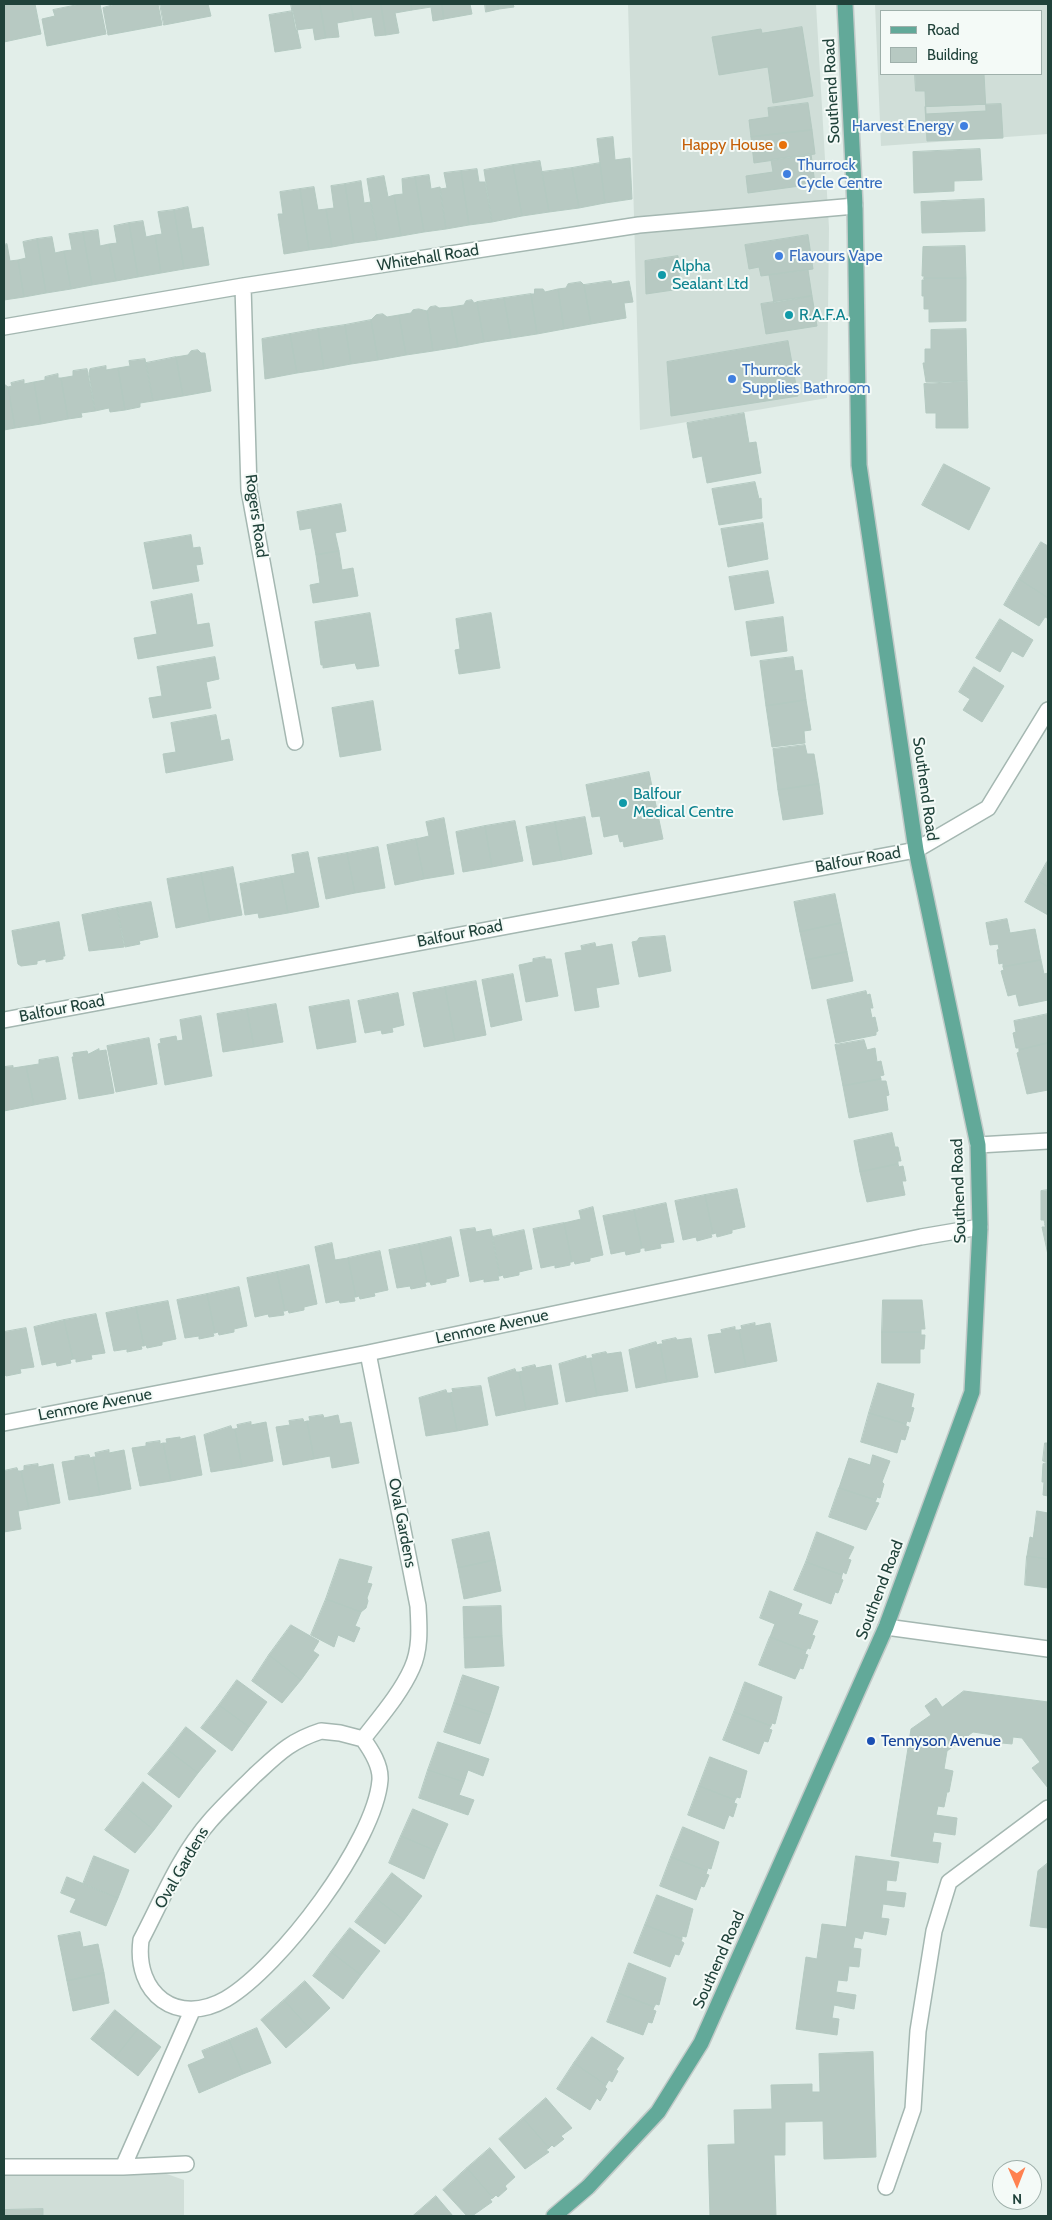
<!DOCTYPE html>
<html>
<head>
<meta charset="utf-8">
<style>
  body { margin:0 }
  #map { position:relative; width:1052px; height:2220px; overflow:hidden; background:#e2eee9; font-family:Cabin,sans-serif }
  canvas { display:block }
  .frame { position:absolute; inset:0; border:5px solid #20423a; pointer-events:none }
  .legend { position:absolute; left:880px; top:10px; width:162px; height:65px; box-sizing:border-box; background:#f4faf7; border:1px solid #9fb0ab; margin:0; padding:6px 9px; list-style:none; font-size:15px; color:#20423a }
  .legend li { display:flex; align-items:center; gap:10px; height:25px }
  .legend b { width:25px; border:1px solid #9fb0ab }
  .north { position:absolute; left:992px; top:2160px; width:50px; height:50px; box-sizing:border-box; background:#f4faf7; border:1px solid #9fb0ab; border-radius:50%; rotate:179deg; font-size:14px; font-weight:700; line-height:20px; text-align:center; color:#20423a }
  .north::after { content:''; display:block; margin:auto; width:18px; height:22px; background:#ff8150; clip-path:polygon(50% 0,100% 100%,50% 72%,0 100%) }
</style>
</head>
<body>
<div id="map">
<canvas width="1052" height="2220"></canvas>
<div class="frame"></div>
<ul class="legend">
<li><b style="height:6px;background:#62a999"></b>Road</li>
<li><b style="height:14px;background:#b7c9c2"></b>Building</li>
</ul>
<div class="north">N</div>
</div>
<script>
const ctx = document.querySelector('canvas').getContext('2d');
ctx.lineJoin = 'round';
function paint(path, color) {
  ctx.fillStyle = color;
  ctx.fill(path, 'evenodd');
}
function stroke(path, color, width, dash) {
  ctx.strokeStyle = color;
  ctx.lineWidth = width;
  ctx.lineCap = dash ? 'butt' : 'round';
  ctx.setLineDash(dash || []);
  ctx.stroke(path);
}
function label(font, color, halo, rows, align = 'center') {
  ctx.font = font + ' Cabin,sans-serif';
  ctx.lineWidth = 4;
  ctx.setLineDash([]);
  ctx.textBaseline = 'middle';
  ctx.strokeStyle = halo;
  ctx.fillStyle = color;
  for (const [text, x, y, turn = 0] of rows) {
    ctx.save();
    ctx.translate(x, y);
    ctx.rotate((+turn || 0) * Math.PI / 180);
    ctx.textAlign = isNaN(turn) ? turn : align;
    if (halo) ctx.strokeText(text, 0, 0);
    ctx.fillText(text, 0, 0);
    ctx.restore();
  }
}
paint(new Path2D(`
  M628 4H816L829 228 827 398 640 430Z
  M875 4H1048V134L881 146ZM881 11H1041V74H881Z
  M127 2160 184 2180V2216H4V2161Z`), '#d0ded8');
const building = new Path2D(`
  M4 4H35L41 34 4 42Z
  M81 4H100L106 34 47 46 42 19 55 16 53 10Z
  M116 4H158L162 25 108 35 103 8Z
  M160 4H208L211 16 164 25Z
  M291 4H320L326 38 315 40 313 28 296 30Z
  M320 4H351L354 20 337 23 339 37 326 38Z
  M351 4H381L386 35 375 36 372 17 354 20Z
  M381 4H411L412 10 395 13 399 33 386 35Z
  M411 4H442L444 19 433 21 431 7 412 10Z
  M442 4H470L472 14 444 19Z
  M485 4H498L499 9 486 12Z
  M498 4H513L514 7 499 9Z
  M293 11 301 48 275 52 269 15Z
  M802 27 813 96 773 103 768 67 719 75 712 37 761 29 762 33Z
  M915 74H984L986 111 926 114 925 91H916Z
  M808 103 812 130 751 137 749 120 769 117 768 108Z
  M1001 104 1003 138 927 141 925 107Z
  M812 130 815 154 754 163 751 137Z
  M613 137 615 160 630 158 632 199 605 203 597 139Z
  M980 149 982 180 954 181V191L914 193 913 152Z
  M811 154 815 184 748 193 746 176 773 172 771 160Z
  M540 161 549 212 522 216 513 165Z
  M600 163 605 203 579 208 572 168Z
  M513 165 522 216 492 222 484 170Z
  M572 168 579 208 549 212 542 172Z
  M477 169 479 182H485L492 222 469 225 461 171Z
  M461 171 469 225 446 229 440 189 447 188 444 173Z
  M429 175 431 189 440 187 446 229 424 232 415 177Z
  M384 176 388 197 394 195 401 236 377 240 367 179Z
  M415 177 424 232 401 236 394 195 403 194 402 179Z
  M361 181 364 203 371 202 377 240 354 243 345 184Z
  M345 184 354 243 332 247 326 209 334 208 331 186Z
  M314 187 318 210 326 209 332 247 309 250 300 189Z
  M300 189 309 250 284 254 278 214H283L280 192Z
  M984 199 985 231 922 233 921 202Z
  M188 207 192 229 203 227 209 265 184 269 174 210Z
  M174 210 184 269 161 273 155 235 162 234 158 212Z
  M143 221 146 237 155 235 161 273 138 277 129 223Z
  M129 223 138 277 116 281 109 244 117 243 114 226Z
  M98 230 100 246 109 244 116 281 92 285 83 232Z
  M83 232 92 285 71 289 64 251 72 250 69 234Z
  M808 235 813 269 761 276 759 267 749 269 745 245Z
  M52 237 55 253 64 251 71 289 46 293 37 239Z
  M37 239 46 293 24 297 18 260 26 258 23 242Z
  M7 244 10 261 18 260 24 297 4 300V245Z
  M965 246 966 278H924V276H922L923 247Z
  M678 256 680 289 646 294 645 261Z
  M808 270 812 296 774 303 769 275Z
  M924 278H966V321L929 322V309H924V296H922V280H924Z
  M611 281 612 284 629 281 633 302 624 303 626 318 591 324 584 285Z
  M581 282 584 285 591 324 564 329 558 289 566 288 568 284Z
  M535 289H543L545 292 558 289 564 329 537 334 531 294H534Z
  M531 294 537 334 511 338 504 298Z
  M812 296 817 326 766 334 761 304Z
  M504 298 511 338 484 342 477 302Z
  M472 300 474 303 477 302 484 342 458 347 451 307 464 305 466 301Z
  M436 306 439 308 451 307 458 347 433 351 427 311 430 307Z
  M419 309 427 311 433 351 406 355 399 315 411 313 413 310Z
  M383 314 387 317 399 315 406 355 378 360 371 320 376 315Z
  M371 320 378 360 351 364 345 325Z
  M345 325 351 364 324 369 318 329Z
  M318 329 324 369 297 373 290 334Z
  M966 329 967 381 926 382 923 363H925V349H931V330Z
  M290 334 297 373 265 379 262 339Z
  M788 341 798 396 671 416 667 362Z
  M198 350 201 353H205L211 391 183 396 176 357 188 355 191 351Z
  M176 357 183 396 153 401 146 363Z
  M145 359 153 401 140 403V407L125 410 118 368 130 366 129 361Z
  M106 366V370L118 368 125 410 110 412 109 408 95 411 89 373 90 369Z
  M87 369 95 411 81 413 82 417 68 419 61 378 73 376V371Z
  M58 374V378H61L68 419 41 424 34 382 45 380V377Z
  M24 380V384L34 382 41 424 15 428 8 387 12 386 11 383Z
  M967 381 968 428H936V413H926L924 384Z
  M4 384 8 387 15 428 4 430Z
  M744 413 749 443 756 442 761 473 707 483 702 456 693 458 687 423Z
  M944 464 990 488 969 530 922 505Z
  M755 482 759 499 761 498 762 518 719 525 712 489Z
  M341 504 346 531 335 533 339 551 316 555 311 528 300 530 297 512Z
  M763 523 768 559 728 567 721 529Z
  M191 535 193 548 200 547 203 564 196 565 199 581 153 589 144 543Z
  M1041 542 1048 546V598L1019 579Z
  M339 551 342 570 353 568 358 596 313 603 310 585 320 583 316 555Z
  M768 571 774 603 735 610 729 577Z
  M1019 579 1048 598V616L1047 618 1045 617 1039 626 1004 605Z
  M192 594 197 625 209 623 213 646 138 659 134 638 157 634 151 602Z
  M370 613 379 666 357 669 355 663 323 668V665H321L315 622Z
  M491 613 500 668 459 674 455 650 460 649 456 619Z
  M783 617 787 651 751 656 746 622Z
  M1000 619 1033 640 1023 657 1012 651 1000 672 976 658Z
  M215 657 219 679 206 682 211 708 153 718 149 698 162 696 157 667Z
  M793 657 795 671 802 670 806 700 766 706 760 661Z
  M974 667 1004 686 982 722 963 710 970 699 959 692Z
  M806 700 811 730 804 731 805 743 772 747 766 706Z
  M373 701 381 750 340 757 332 708Z
  M216 715 221 741 229 739 233 760 166 773 163 754 176 752 171 723Z
  M805 745 807 754H814L819 784 778 790 773 749Z
  M649 772 663 839 624 847 623 841 620 842 618 834 604 837 600 816 592 817 586 785Z
  M819 784 823 814 783 820 778 790Z
  M585 817 592 854 562 860 555 822Z
  M444 818 454 874 424 879 416 839 429 836 426 822Z
  M515 821 523 861 492 867 485 826Z
  M555 822 562 860 533 865 526 827Z
  M485 826 492 867 463 872 456 832Z
  M416 839 424 879 395 885 387 845Z
  M378 847 385 888 355 893 347 853Z
  M308 852 319 907 288 913 281 876 295 873 292 855Z
  M347 853 355 893 326 899 318 858Z
  M1047 862 1048 863V887L1037 880Z
  M233 867 242 915 210 921 201 873Z
  M201 873 210 921 176 928 167 879Z
  M281 876 288 913 259 918 258 913 245 915 240 884Z
  M1037 880 1048 887V915L1025 902Z
  M835 894 841 923 800 932 794 902Z
  M151 902 158 937 139 941 140 944 125 947 117 908Z
  M117 908 124 947 89 951 82 915Z
  M1007 919 1010 933 1035 929 1041 960 1003 967V963L999 964 997 950 999 949 998 944 990 945 986 923Z
  M59 922 65 956H63V959L46 962V959L37 961V964L21 966 18 964 12 931Z
  M841 923 847 952 806 960 800 932Z
  M665 936 671 971 639 977 632 942 637 941 639 938Z
  M595 943 596 947 612 944 619 984 596 988 599 1007 575 1011 565 953 582 950 581 946Z
  M847 952 853 981 812 989 806 960Z
  M545 957V959H551L558 996 526 1002 519 965 533 962V959Z
  M1041 960 1044 974 1048 973V1000L1019 1006 1016 994 1008 996 1001 971 1004 970 1003 967Z
  M513 974 522 1020 491 1027 482 980Z
  M476 981 486 1035 455 1041 445 987Z
  M445 987 455 1041 424 1047 413 993Z
  M866 991 867 995 870 994 873 1008H870L872 1018 875 1017 878 1031 876 1032V1035L836 1043 827 1000Z
  M398 993 404 1025 392 1028 393 1032 382 1034 381 1030 365 1033 358 1001Z
  M349 1000 356 1042 317 1049 309 1007Z
  M276 1004 283 1042 254 1047 247 1009Z
  M247 1009 254 1047 223 1052 217 1014Z
  M1048 1014V1043L1019 1050V1048H1016L1013 1033 1016 1032 1014 1021Z
  M201 1016 212 1076 165 1085 158 1044 161 1043 160 1039 176 1036 177 1041 183 1040 180 1020Z
  M149 1038 157 1084 116 1092 107 1046Z
  M864 1040 867 1050 875 1048 877 1062 881 1061 884 1075 880 1076 881 1079 843 1086 835 1045Z
  M1048 1043V1090L1027 1094 1017 1053 1019 1052V1050Z
  M99 1049V1051L106 1050 114 1093 79 1099 72 1057H74L73 1053 87 1051 88 1054Z
  M58 1057 66 1099 34 1105 26 1066 39 1064V1060Z
  M13 1066V1068L26 1066 34 1105 4 1111V1067Z
  M881 1079V1081H886L889 1095 886 1096 888 1110 849 1118 843 1086Z
  M892 1133 895 1147H898L901 1161H898V1164L860 1172 854 1141Z
  M898 1164 899 1167 903 1166 906 1181H902L905 1195 867 1202 860 1172Z
  M737 1189 745 1227 732 1230V1233L717 1237 716 1233 713 1234 705 1195Z
  M1048 1190V1224H1045L1044 1220H1041V1191Z
  M705 1195 713 1234H711L712 1237 697 1241 696 1237 683 1240 675 1201Z
  M666 1203 674 1242 660 1244 661 1248 645 1251V1248H642L634 1210Z
  M593 1207 603 1255 590 1258V1261L575 1264 574 1261 572 1262 564 1223 581 1219 579 1211Z
  M634 1210 642 1248 640 1249V1252L626 1255 625 1251 611 1254 603 1216Z
  M564 1223 572 1262H570V1265L555 1268V1265L541 1268 533 1229Z
  M1045 1224H1048V1255L1042 1227H1045Z
  M475 1228 476 1232 491 1229 500 1276H498L499 1280 484 1282V1279L470 1282 460 1230Z
  M524 1230 532 1269 519 1272V1275L504 1278 503 1275 500 1276 492 1237Z
  M451 1237 459 1276 446 1279V1282L431 1285 430 1282H427L419 1244Z
  M332 1243 335 1260 348 1258 356 1297H354L355 1301 340 1303 339 1300 326 1303 315 1247Z
  M419 1244 427 1282 425 1283 426 1286 411 1289 410 1286 397 1288 389 1250Z
  M380 1251 388 1290 374 1293 375 1296 360 1299 359 1296 356 1297 348 1258Z
  M309 1265 317 1304 304 1307V1310L289 1313 288 1310 285 1311 277 1272Z
  M277 1272 285 1311H283L284 1315 269 1317 268 1314 255 1317 247 1278Z
  M239 1287 247 1326 234 1329V1332L219 1335 218 1332 215 1333 207 1294Z
  M207 1294 215 1333H213L214 1336 199 1339V1336L185 1338 177 1300Z
  M883 1300H922L925 1329H921V1332H882Z
  M168 1301 176 1339 162 1342V1345L147 1348 146 1345 144 1346 136 1307Z
  M136 1307 144 1346H141L142 1349 127 1352V1349L114 1351 106 1313Z
  M96 1314 105 1353 91 1355 92 1359 76 1362V1359H73L64 1320Z
  M64 1320 73 1359 70 1360 71 1363 57 1366 56 1362 42 1365 34 1327Z
  M755 1323V1326L770 1323 777 1361 746 1367 739 1330 742 1329 741 1326Z
  M735 1327V1330H739L746 1367 715 1373 708 1335 722 1333 721 1330Z
  M26 1328 34 1367 20 1369 21 1373 6 1376 4 1373V1332Z
  M882 1332H921V1335H925L924 1349H920V1363H882Z
  M676 1338 677 1340 691 1338 698 1377 667 1382 660 1344H663L662 1341Z
  M656 1342 657 1345 660 1344 667 1382 636 1388 629 1350Z
  M606 1352 607 1354 621 1352 628 1391 597 1396 590 1358H593L592 1355Z
  M586 1356V1359L590 1358 597 1396 566 1402 559 1364Z
  M535 1365 536 1368 551 1365 558 1404 526 1410 519 1372 523 1371 522 1368Z
  M515 1369 516 1372H519L526 1410 496 1416 488 1378Z
  M878 1383 914 1394 911 1407 914 1408 910 1422 907 1421 906 1424 869 1413Z
  M481 1386 488 1425 457 1431 450 1393 453 1392 452 1389Z
  M446 1390 447 1393H450L457 1431 426 1436 419 1398Z
  M869 1413 906 1424V1426L909 1427 905 1440 901 1439 897 1453 861 1442Z
  M323 1415 324 1418 338 1415 340 1424 351 1422 359 1463 332 1468 330 1456 314 1459 307 1421H310L309 1417Z
  M303 1419 304 1422 307 1421 314 1459 283 1465 276 1427 290 1425 289 1421Z
  M251 1422V1425L266 1422 273 1461 242 1467 235 1429 238 1428 237 1425Z
  M231 1426 232 1429H235L242 1467 211 1472 204 1435Z
  M195 1436 202 1475 171 1481 163 1443H167L166 1439 180 1437V1439Z
  M160 1441V1444L163 1443 171 1481 140 1486 132 1448 146 1446V1443Z
  M1045 1443H1048V1463L1043 1461Z
  M109 1450V1453L124 1450 131 1489 100 1495 93 1457H96L95 1453Z
  M89 1455 90 1458 93 1457 100 1495 69 1500 62 1462 75 1460V1457Z
  M873 1455 890 1461 882 1482 884 1484 880 1498 877 1497 876 1500 839 1488 849 1458 870 1465Z
  M1046 1463H1048V1496L1043 1495 1044 1482H1042L1043 1464Z
  M38 1464V1467L53 1464 60 1503 29 1509 21 1471 24 1470V1466Z
  M17 1468 18 1471H21L29 1509 18 1511 21 1529 4 1532V1471Z
  M839 1488 876 1500 875 1502 879 1503 866 1530 829 1517Z
  M1037 1511 1048 1513V1559L1027 1556 1030 1537 1033 1538Z
  M489 1532 495 1560 458 1568 452 1540Z
  M817 1532 854 1547 848 1559 851 1560 846 1574 843 1572 842 1575 806 1562Z
  M1027 1556 1048 1559V1588L1025 1585Z
  M340 1559 372 1567 367 1583 372 1584 367 1598 368 1601 366 1608 361 1612 326 1599Z
  M495 1560 501 1591 464 1599 458 1568Z
  M806 1562 842 1575 841 1579 843 1580 838 1593 835 1592 831 1604 794 1590Z
  M770 1591 802 1604 798 1614 818 1621 812 1635 815 1636 810 1649 808 1648 806 1651 770 1637 775 1624 760 1618Z
  M326 1599 361 1612 355 1626 360 1628 354 1642 338 1635 334 1647 311 1635Z
  M501 1606 502 1636 464 1638 463 1607Z
  M291 1625 319 1641 313 1651 319 1655 301 1680 269 1655Z
  M502 1636 504 1666 465 1668 464 1638Z
  M770 1637 806 1651 805 1654 808 1655 803 1669 800 1668 795 1679 759 1665Z
  M269 1655 301 1680 282 1703 252 1681Z
  M463 1675 499 1687 490 1715 454 1703Z
  M237 1680 267 1702 249 1727 219 1705Z
  M745 1682 782 1697 775 1724 772 1723 771 1726 734 1712Z
  M964 1691 1048 1702V1788L1032 1768 1040 1762 1022 1738 1013 1737 1012 1744 992 1742 993 1735 973 1732 947 1751 944 1769 953 1771 949 1792H947L944 1807 938 1806 936 1815 957 1818 955 1835 934 1832 932 1842 941 1843 938 1863 891 1856 911 1729 931 1715 925 1706 936 1698 942 1707Z
  M454 1703 490 1715 480 1744 444 1732Z
  M219 1705 249 1727 232 1751 201 1728Z
  M734 1712 771 1726 769 1729 772 1730 768 1742 764 1741 759 1754 723 1740Z
  M186 1727 216 1751 198 1773 168 1750Z
  M438 1742 489 1759 483 1776 468 1770 464 1782 428 1770Z
  M168 1750 198 1773 179 1798 148 1774Z
  M710 1757 747 1771 740 1798 737 1797 735 1800 699 1786Z
  M428 1770 464 1782 459 1795 474 1800 468 1815 419 1798Z
  M143 1782 172 1806 154 1830 124 1806Z
  M699 1786 735 1800 734 1803 737 1804 733 1817 729 1815 724 1829 688 1815Z
  M124 1806 154 1830 135 1853 105 1830Z
  M413 1809 448 1824 436 1851 401 1836Z
  M683 1827 719 1842 711 1869 708 1868 707 1871 671 1857Z
  M401 1836 436 1851 424 1879 389 1863Z
  M94 1856 129 1870 118 1898 83 1884Z
  M856 1856 899 1862 896 1881 887 1880 886 1891 906 1893 904 1907 883 1904 881 1918 889 1919 886 1935 864 1931 862 1939 855 1937 853 1948 861 1949 859 1967 849 1966 847 1981 838 1980 836 1992 856 1995 854 2009 834 2005 832 2018 839 2019 837 2035 796 2029 806 1957 817 1959 822 1924 846 1927Z
  M671 1857 707 1871 706 1874 709 1875 704 1887 701 1886 696 1900 660 1886Z
  M1048 1863V1928L1030 1926 1038 1871Z
  M392 1873 422 1896 404 1920 374 1897Z
  M67 1877 118 1898 106 1926 70 1912 76 1899 61 1893Z
  M657 1895 693 1909 686 1937 682 1936V1939L645 1925Z
  M374 1897 404 1920 385 1944 355 1922Z
  M645 1925 682 1939 681 1941 684 1943 679 1955 675 1954 670 1967 634 1953Z
  M350 1928 380 1951 361 1975 331 1952Z
  M80 1932 83 1947 98 1944 104 1973 67 1981 58 1936Z
  M331 1952 361 1975 343 1999 313 1976Z
  M629 1963 666 1978 659 2005 656 2004 654 2007 618 1993Z
  M104 1973 109 2003 73 2011 67 1981Z
  M305 1981 330 2008 309 2028 284 2000Z
  M618 1993 654 2007 653 2010 656 2011 652 2023 648 2022 643 2035 607 2022Z
  M284 2000 309 2028 286 2048 261 2020Z
  M115 2010 138 2029 115 2058 91 2039Z
  M257 2028 271 2063 243 2074 229 2040Z
  M138 2029 161 2047 138 2076 115 2058Z
  M592 2037 624 2058 616 2070 618 2071 612 2082 609 2080 606 2085 574 2063Z
  M229 2040 243 2074 199 2093 188 2065 205 2058 202 2051Z
  M873 2052 876 2157 824 2159 823 2121 785 2122V2155H774L776 2216H710L708 2145 735 2144 734 2110 772 2109 771 2085 812 2084V2092H820L819 2054Z
  M574 2063 606 2085 605 2087 607 2089 600 2101 597 2098 590 2110 557 2089Z
  M546 2098 572 2128 561 2136 564 2139 554 2147 552 2145 549 2148 523 2118Z
  M523 2118 549 2148 546 2150 549 2152 525 2169 499 2139Z
  M490 2148 515 2177 505 2186 507 2189 498 2197 496 2195 493 2198 467 2168Z
  M467 2168 493 2198 490 2199 492 2202 472 2216H467L443 2190Z
  M436 2196 453 2216H413Z
  M43 2209V2216H4V2210Z`);
paint(building, '#b7c9c2');
stroke(building, '#b4c9c1', 1);
const street = new Path2D(`
  M243 286 249 490 295 742
  M4 327 243 286 639 225 855 206
  M4 1020 916 850 988 808 1048 710
  M978 1145 1048 1141
  M4 1423 368 1353 921 1237 980 1227
  M886 1627 1048 1649
  M321 1731 340 1733 363 1739C371 1750 381 1765 380 1780 375 1842 280 1967 226 1999 177 2027 134 1994 141 1940 162 1900 180 1855 210 1821 224 1805 240 1790 255 1775 278 1754 290 1741 321 1731Z
  M363 1739C380 1717 401 1693 412 1668 421 1648 419 1626 418 1606L368 1353
  M186 2164 123 2167 192 2011
  M4 2167H123
  M886 2187 913 2109 918 2031 934 1931 949 1882 1048 1808`);
const primary = new Path2D(`
  M554 2216 588 2187 658 2112 701 2043 886 1627 972 1392 980 1227 978 1145 916 850 859 465 855 206 845 4`);
stroke(street, '#a4b7b1', 18);
stroke(primary, '#c1cac8', 18);
stroke(street, '#fff', 15);
stroke(primary, '#62a999', 15);
for (const [x, y, r, color] of [
  [964,126,5,"#3f7fe0"],
  [783,145,5,"#e8710a"],
  [787,174,5,"#3f7fe0"],
  [779,256,5,"#3f7fe0"],
  [662,275,5,"#0f9aa8"],
  [789,315,5,"#0f9aa8"],
  [732,379,5,"#3f7fe0"],
  [623,803,5,"#0f9aa8"],
  [871,1741,5,"#1a4fb4"]
]) {
  const dot = new Path2D();
  dot.arc(x, y, r, 0, 2 * Math.PI);
  ctx.fillStyle = color;
  ctx.fill(dot);
  stroke(dot, '#f4faf7', 2);
}
label('16px', '#20423a', '#f4faf7', [
  ["Southend Road",832,91,-93],
  ["Whitehall Road",428,258,-9],
  ["Rogers Road",256,516,82],
  ["Southend Road",925,789,82],
  ["Balfour Road",858,860,-10],
  ["Balfour Road",460,934,-11],
  ["Balfour Road",62,1009,-11],
  ["Southend Road",959,1191,-92],
  ["Lenmore Avenue",492,1327,-12],
  ["Lenmore Avenue",95,1405,-11],
  ["Oval Gardens",402,1523,79],
  ["Southend Road",880,1590,-69],
  ["Oval Gardens",182,1868,-60],
  ["Southend Road",719,1960,-66]
]);
label('16px', '#366cbe', '#f4faf7', [
  ["Harvest Energy",954,126,"right"],
  ["Thurrock",797,165],
  ["Cycle Centre",797,183],
  ["Flavours Vape",789,256],
  ["Thurrock",742,370],
  ["Supplies Bathroom",742,388]
], 'left');
label('16px', '#c56008', '#f4faf7', [
  ["Happy House",773,145]
], 'right');
label('16px', '#0d838f', '#f4faf7', [
  ["Alpha",672,266],
  ["Sealant Ltd",672,284],
  ["R.A.F.A.",799,315],
  ["Balfour",633,794],
  ["Medical Centre",633,812]
], 'left');
label('16px', '#164399', '#f4faf7', [
  ["Tennyson Avenue",881,1741]
], 'left');
</script>
</body>
</html>
